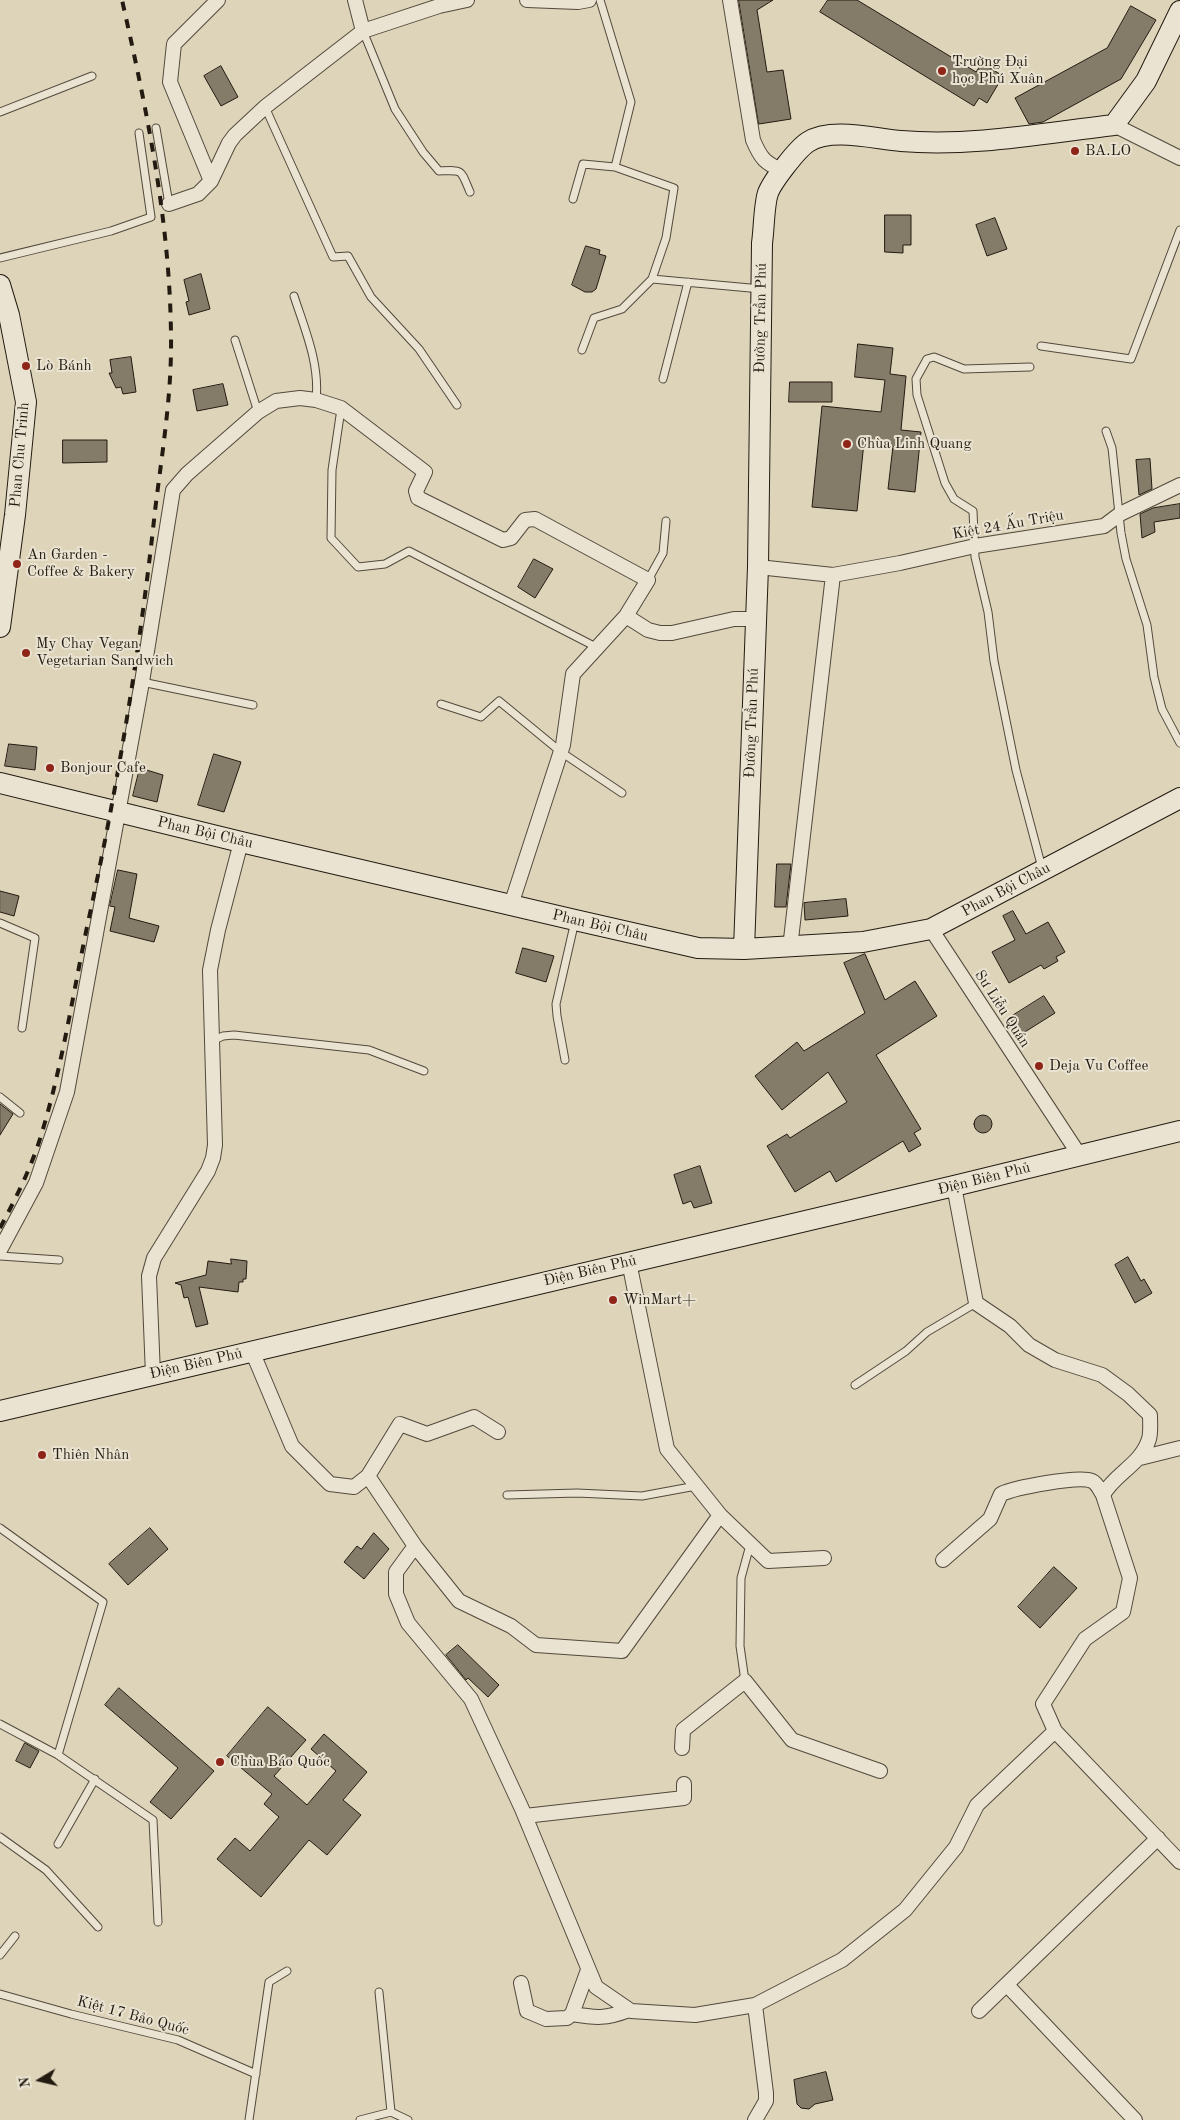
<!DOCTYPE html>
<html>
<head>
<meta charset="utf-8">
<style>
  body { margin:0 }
  #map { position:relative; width:1180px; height:2120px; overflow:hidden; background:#ded4ba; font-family:"Old Standard TT",serif }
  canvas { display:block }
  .north { position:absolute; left:15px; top:2055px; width:50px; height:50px; -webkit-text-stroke:4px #eae3d2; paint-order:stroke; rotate:261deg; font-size:14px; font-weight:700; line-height:20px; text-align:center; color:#231b11 }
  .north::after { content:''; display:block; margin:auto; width:18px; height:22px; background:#231b11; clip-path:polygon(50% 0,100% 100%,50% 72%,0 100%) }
</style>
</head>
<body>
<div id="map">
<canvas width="1180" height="2120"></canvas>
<div class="north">N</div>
</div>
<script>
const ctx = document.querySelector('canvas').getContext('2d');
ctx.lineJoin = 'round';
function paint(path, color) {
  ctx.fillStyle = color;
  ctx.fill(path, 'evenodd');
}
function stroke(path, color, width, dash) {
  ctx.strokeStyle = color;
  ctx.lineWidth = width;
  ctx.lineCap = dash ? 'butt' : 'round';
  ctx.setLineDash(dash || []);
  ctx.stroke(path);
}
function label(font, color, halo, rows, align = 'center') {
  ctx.font = font + ' "Old Standard TT",serif';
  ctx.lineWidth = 4;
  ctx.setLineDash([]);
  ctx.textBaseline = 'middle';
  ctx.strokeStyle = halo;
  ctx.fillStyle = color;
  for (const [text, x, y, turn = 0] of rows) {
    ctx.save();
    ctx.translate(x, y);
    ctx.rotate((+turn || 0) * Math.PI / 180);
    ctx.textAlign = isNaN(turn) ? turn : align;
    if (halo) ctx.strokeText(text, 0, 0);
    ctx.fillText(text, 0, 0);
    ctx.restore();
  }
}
const building = new Path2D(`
  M739 0H773L757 10 767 72 783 70 791 119 759 124Z
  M828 0H857L976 72 982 63 1003 76 987 103 979 98 974 106 820 12Z
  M1131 6 1156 20 1121 79 1043 122 1029 124 1015 98 1107 48Z
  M221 66 238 97 221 106 204 76Z
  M885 215H911V245H903V253L885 252Z
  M995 218 1007 249 987 256 976 225Z
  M586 246 600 250 599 254 606 256 596 289 592 292H585L572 285Z
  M201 274 210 309 189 315 186 302 189 301 184 280Z
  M858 344 893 348 890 374 906 376 901 430 921 432 915 492 888 489 893 446 864 442 857 511 812 507 822 406 881 412 885 380 855 377Z
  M131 357 136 392 123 394 121 387 116 388 109 373H112L110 360Z
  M790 382H832V402H789Z
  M223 384 228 405 197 411 193 390Z
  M63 440H107V462L63 463Z
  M1150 459 1152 489 1139 495 1136 460Z
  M1180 504V518L1154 522 1155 532 1142 538 1140 514 1153 508Z
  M534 559 553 569 535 598 518 587Z
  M9 744 37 747 35 770 5 766Z
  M214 754 241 762 224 812 198 805Z
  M140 768 163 775 157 802 133 796Z
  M777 864H791L786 907H775Z
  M118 870 137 874 129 918 159 926 154 942 110 931 115 907 110 906Z
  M0 891 19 896 14 916 0 912Z
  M846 899 848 916 805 920 804 903Z
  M1013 911 1026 934 1048 922 1065 952 1056 957 1058 961 1044 969 1041 965 1009 983 992 952 1015 940 1003 916Z
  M523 948 554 956 546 982 516 973Z
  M865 954 885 1000 915 981 937 1016 876 1055 921 1129 914 1133 921 1145 909 1152 903 1141 836 1182 830 1171 795 1192 767 1146 787 1134 790 1138 847 1102 828 1072 782 1110 755 1076 797 1042 804 1051 865 1013 844 963Z
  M1044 996 1055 1013 1020 1035 1009 1018Z
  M0 1104 13 1114 0 1135Z
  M974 1124a9 9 0 1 1 18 0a9 9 0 1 1-18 0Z
  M700 1166 712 1203 694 1208 691 1201 683 1204 674 1175Z
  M1128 1257 1141 1281 1144 1279 1152 1293 1135 1303 1115 1265Z
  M231 1259 247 1261 246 1279H243V1282H239L238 1292 199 1287 208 1324 196 1327 188 1297 184 1298 181 1285 175 1283 206 1275 208 1261 231 1264Z
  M150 1528 168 1549 128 1585 109 1564Z
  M374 1533 389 1549 364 1579 344 1562 357 1546 361 1549Z
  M1054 1567 1077 1588 1040 1628 1018 1607Z
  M458 1645 499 1685 488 1697 468 1678 466 1680 446 1655Z
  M119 1688 214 1771 171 1819 150 1802 178 1768 105 1705Z
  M268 1707 306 1740 274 1776 307 1805 336 1771 311 1749 324 1734 367 1772 343 1800 361 1815 327 1855 309 1840 261 1897 217 1859 235 1838 250 1851 279 1817 264 1804 272 1794 227 1756Z
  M25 1743 39 1751 30 1768 16 1761Z
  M826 2072 833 2100 815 2104 809 2109 801 2108 797 2104 794 2080Z`);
paint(building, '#847b69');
stroke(building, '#231b11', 1);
const lane = new Path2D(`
  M600 0 631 102 615 167
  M363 31 395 109 423 152 439 171C464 170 460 169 470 192
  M265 107 333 257 348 256 371 297 419 349 457 405
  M0 112 92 76
  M156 128 169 204
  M573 199 583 164 615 167 674 188 666 238 652 279 622 309 594 318 582 350
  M0 258 111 231 151 217 139 133
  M652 279 761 289
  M294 296C305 330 320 364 316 400
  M235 340 258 412
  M1041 346 1131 359 1180 230
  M1030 367 964 369 934 357 927 359 916 379 917 395 945 483 954 499 973 511 975 557 988 612 994 661 1016 770 1042 868
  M663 379 688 282
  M341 409 332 470 331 538 358 567 385 564 409 551 598 648
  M1106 431 1112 448 1121 533 1126 559 1147 625 1154 677 1162 709 1180 743
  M648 580 663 553 666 521
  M142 682 253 705
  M441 704 481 717 499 701 561 752 622 793
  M0 923 35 938 22 1028
  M212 1041 223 1036 234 1035 369 1050 424 1071
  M565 1060 557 1016 556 1004 575 921
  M0 1097 20 1113
  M0 1256 59 1260
  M855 1385 906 1351 927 1332 976 1303
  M507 1495 577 1493 642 1496 696 1486
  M0 1528 103 1602 58 1755
  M745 1681 740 1646 741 1578 750 1545
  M0 1724 58 1755 153 1820 158 1922
  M0 1837 46 1870 98 1927
  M58 1844 95 1779
  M0 1955 15 1936
  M379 1992 391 2112 408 2120
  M0 1994 71 2014 178 2040 256 2074
  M249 2120 269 1982 287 1971
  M360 2120 391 2112`);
const street = new Path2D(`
  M355 0 363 31
  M527 0 578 2 589 0
  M730 0 753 140C761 159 765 163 783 171
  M1114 125 1180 158
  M211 181 170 82 174 44 218 0
  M169 204 198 194 211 181 229 143 235 135 265 107 363 31 439 6 467 0
  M758 567 833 575 790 948
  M833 575 900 563 975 546 1104 526 1120 514 1180 485
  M626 616 648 630 660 633H672L734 619H756
  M931 929 1080 1156
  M954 1186 976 1303 1010 1326 1029 1345 1055 1360 1102 1375 1128 1394 1150 1415C1150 1423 1151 1432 1149 1439 1141 1465 1115 1473 1103 1495L1130 1578 1123 1612 1085 1639 1043 1704 1055 1731 1180 1862
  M0 1250 36 1183 67 1092 142 682 173 490 187 474 258 412 276 401 300 398 316 400 341 408 425 472 416 491 418 498 503 540 511 538 525 520 535 519 648 580 626 616 573 674 563 745 511 905
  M629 1262 667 1449 720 1515 768 1561 824 1558
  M252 1351 292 1446 330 1484 354 1487 368 1476 415 1546 396 1572V1594L408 1623 471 1699 522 1809 596 1987 631 2011 695 2015 755 2005 766 2093V2101L755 2120
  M153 1375 149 1276 154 1258 208 1171 213 1158 215 1145 210 970 218 930 241 842
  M1140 1458 1180 1448
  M368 1476 400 1424 427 1434 474 1417 498 1432
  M415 1546 459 1601 511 1626 536 1645 622 1651 720 1515
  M943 1560 990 1519 1001 1494C1014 1488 1079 1475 1092 1481 1097 1483 1100 1490 1103 1495
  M682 1748 683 1730 745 1681 792 1740 880 1771
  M525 1816 684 1798V1784
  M521 1983 527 2011 546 2019 567 2018 572 2014 588 1970
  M1007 1985 1135 2120
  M755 2005 842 1960 905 1910 956 1847 977 1805 1055 1731
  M979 2011 1158 1838
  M572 2014C596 2018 606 2019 629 2010`);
const secondary = new Path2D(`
  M0 285 9 315 26 402 15 515 0 627
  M0 783 241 842 575 920 698 948 744 949 863 942 931 929 1180 798
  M744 949 758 567 762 243C764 230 764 204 768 193 772 182 797 149 808 142 831 127 875 139 901 141 972 147 1044 133 1114 125L1146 81 1180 11
  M0 1411 954 1186 1180 1131`);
stroke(lane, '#52493b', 9);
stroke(street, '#52493b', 16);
stroke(secondary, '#231b11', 22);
stroke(lane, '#eae3d2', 7);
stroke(street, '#eae3d2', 14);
stroke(secondary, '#eae3d2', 20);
stroke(new Path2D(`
  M0 1228C15 1200 29 1172 39 1142 61 1073 72 999 87 927 117 790 140 651 155 511 162 453 172 394 171 336 170 222 147 111 122 0`), '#231b11', 4, [9, 9]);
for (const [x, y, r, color] of [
  [942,71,5,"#8f2418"],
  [1075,151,5,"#8f2418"],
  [26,366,5,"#8f2418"],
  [847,444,5,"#8f2418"],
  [17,564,5,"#8f2418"],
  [26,653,5,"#8f2418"],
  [50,768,5,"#8f2418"],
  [1039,1066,5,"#8f2418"],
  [613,1300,5,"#8f2418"],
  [42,1455,5,"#8f2418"],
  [220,1762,5,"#8f2418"]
]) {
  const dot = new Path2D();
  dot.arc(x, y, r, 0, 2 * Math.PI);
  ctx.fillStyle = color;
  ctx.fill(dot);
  stroke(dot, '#eae3d2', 2);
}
label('15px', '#231b11', '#eae3d2', [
  ["Trường Đại",952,62],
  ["học Phú Xuân",952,79],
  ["BA.LO",1085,151],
  ["Lò Bánh",36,366],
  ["Chùa Linh Quang",857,444],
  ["An Garden -",27,555],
  ["Coffee & Bakery",27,572],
  ["My Chay Vegan",36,644],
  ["Vegetarian Sandwich",36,661],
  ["Bonjour Cafe",60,768],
  ["Deja Vu Coffee",1049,1066],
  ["WinMart+",623,1300],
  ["Thiên Nhân",52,1455],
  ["Chùa Báo Quốc",230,1762]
], 'left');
label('15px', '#231b11', '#eae3d2', [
  ["Đường Trần Phú",761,318,-89],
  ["Phan Chu Trinh",20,455,-85],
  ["Kiệt 24 Ấu Triệu",1008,525,-10],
  ["Đường Trần Phú",752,723,-88],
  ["Phan Bội Châu",205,833,13],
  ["Phan Bội Châu",1006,890,-28],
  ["Phan Bội Châu",600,926,13],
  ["Sư Liễu Quán",1002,1009,57],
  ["Điện Biên Phủ",984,1179,-14],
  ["Điện Biên Phủ",590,1271,-13],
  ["Điện Biên Phủ",196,1364,-13],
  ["Kiệt 17 Bảo Quốc",133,2016,15]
]);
</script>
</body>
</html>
